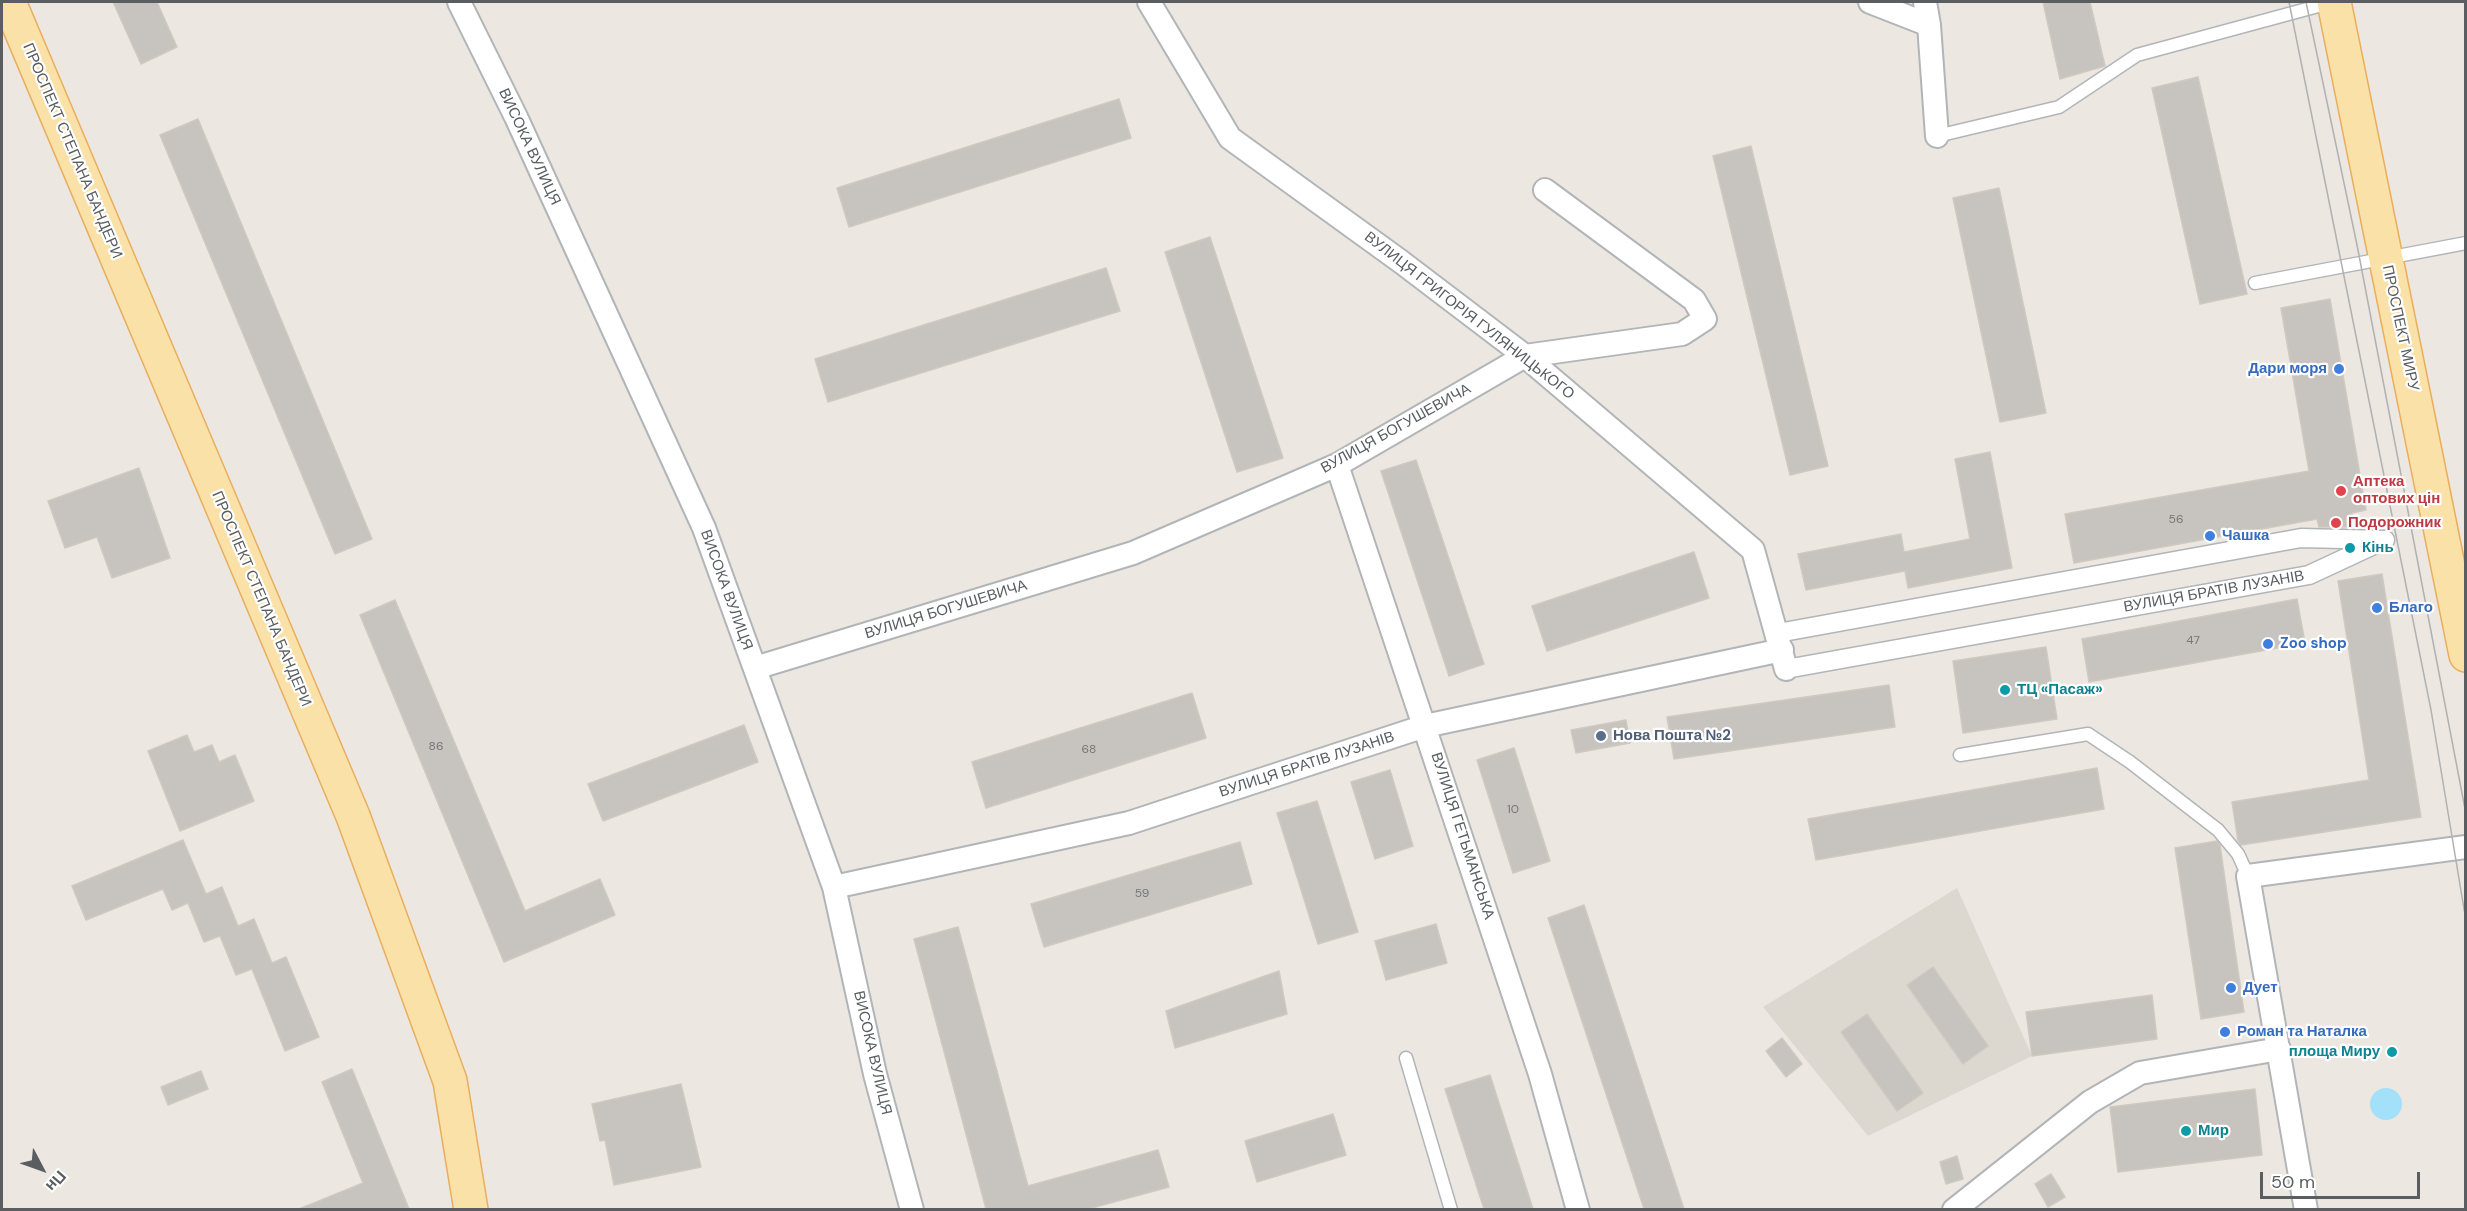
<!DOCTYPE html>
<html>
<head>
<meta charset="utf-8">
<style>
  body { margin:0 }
  #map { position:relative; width:2467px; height:1211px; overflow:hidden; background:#ece8e1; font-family:"DM Sans",sans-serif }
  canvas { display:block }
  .frame { position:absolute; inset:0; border:3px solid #5a5e61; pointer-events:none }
  .north { position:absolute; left:12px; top:1139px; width:60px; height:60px; -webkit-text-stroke:4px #fff; paint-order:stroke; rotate:131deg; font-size:16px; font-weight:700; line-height:24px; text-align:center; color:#5a5e61 }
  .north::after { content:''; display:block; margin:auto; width:21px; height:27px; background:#5a5e61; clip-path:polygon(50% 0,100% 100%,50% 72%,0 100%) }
  .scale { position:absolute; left:2260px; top:1172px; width:160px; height:27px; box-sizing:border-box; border:3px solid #5a5e61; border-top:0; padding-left:8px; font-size:18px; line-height:21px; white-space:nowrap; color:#5a5e61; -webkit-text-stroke:4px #fff; paint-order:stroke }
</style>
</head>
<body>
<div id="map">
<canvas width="2467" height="1211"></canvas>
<div class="frame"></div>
<div class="north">Пн</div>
<div class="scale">50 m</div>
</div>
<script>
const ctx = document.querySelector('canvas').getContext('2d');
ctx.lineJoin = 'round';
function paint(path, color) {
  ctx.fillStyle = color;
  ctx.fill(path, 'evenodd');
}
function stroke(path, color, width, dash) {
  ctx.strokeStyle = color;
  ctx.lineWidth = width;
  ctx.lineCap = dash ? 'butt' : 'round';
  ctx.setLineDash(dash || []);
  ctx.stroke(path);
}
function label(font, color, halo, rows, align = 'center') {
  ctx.font = font + ' "DM Sans",sans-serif';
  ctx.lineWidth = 4.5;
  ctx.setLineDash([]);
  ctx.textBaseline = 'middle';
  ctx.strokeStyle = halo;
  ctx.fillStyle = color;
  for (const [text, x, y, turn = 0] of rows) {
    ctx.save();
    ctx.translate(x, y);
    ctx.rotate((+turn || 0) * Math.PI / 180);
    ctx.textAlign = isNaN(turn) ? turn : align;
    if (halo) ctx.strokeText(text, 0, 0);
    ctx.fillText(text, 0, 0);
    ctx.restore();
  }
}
paint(new Path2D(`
  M1957 888 2032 1056 1868 1136 1763 1007Z`), '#dcd7cf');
paint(new Path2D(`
  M2370 1104a16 16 0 1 1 32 0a16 16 0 1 1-32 0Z`), '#a3e0fa');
const building = new Path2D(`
  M113 2H157L177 47 141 64Z
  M2043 2H2090L2105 66 2060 79Z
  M2198 77 2247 294 2200 304 2152 88Z
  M1119 99 1131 138 849 227 837 188Z
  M198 119 372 539 335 554 160 135Z
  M1751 146 1828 466 1790 475 1713 156Z
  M1999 188 2046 413 2000 422 1953 198Z
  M1210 237 1283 458 1237 472 1165 252Z
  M1106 268 1120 311 828 402 815 359Z
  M2330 299 2366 510 2352 513 2355 527H2319L2317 519 2074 563 2065 514 2309 471 2281 308Z
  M1990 452 2012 568 1908 588 1905 571 1806 590 1798 554 1901 534 1904 552 1970 539 1955 459Z
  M1416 460 1484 664 1449 676 1381 471Z
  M139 468 170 558 112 578 97 537 65 548 48 501Z
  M1694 552 1709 598 1547 651 1532 606Z
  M2382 574 2421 817 2241 845 2238 841 2232 802 2369 780 2338 581Z
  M2297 599 2305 643 2089 682 2082 639Z
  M395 600 525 911 600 879 615 915 504 962 360 615Z
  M2046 647 2057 719 1963 733 1953 661Z
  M1889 685 1895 727 1674 759 1667 717Z
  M1192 693 1206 738 986 808 972 762Z
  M1626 720 1630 743 1576 753 1571 730Z
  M744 725 758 762 603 821 588 784Z
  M187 735 194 752 212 745 219 762 235 755 254 801 180 831 148 751Z
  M1514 748 1550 861 1513 873 1477 760Z
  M2097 768 2104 809 1816 860 1808 819Z
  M1390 770 1413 846 1375 859 1351 782Z
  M1317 801 1358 932 1318 944 1277 813Z
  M183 840 206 894 222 887 238 926 254 919 272 963 286 957 319 1037 285 1051 252 969 236 975 220 936 204 942 188 903 172 910 163 889 86 920 72 886Z
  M2217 841 2220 845 2244 1012 2201 1019 2175 848Z
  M1240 842 1252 884 1044 947 1031 904Z
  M1584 905 1684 1209H1644L1548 918Z
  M1436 924 1447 963 1386 980 1375 941Z
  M958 927 1028 1186 1158 1150 1169 1187 1088 1209H986L914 939Z
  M1933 967 1988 1046 1963 1064 1907 985Z
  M1279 971 1287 1014 1175 1048 1166 1011Z
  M2152 995 2157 1039 2032 1056 2026 1012Z
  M1867 1014 1923 1093 1897 1111 1841 1032Z
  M1782 1038 1802 1064 1786 1077 1766 1051Z
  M352 1069 409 1209H299L363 1183 322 1082Z
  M201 1071 208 1089 168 1105 161 1087Z
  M1490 1075 1533 1209H1484L1445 1089Z
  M681 1084 701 1167 614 1185 605 1140 600 1141 592 1104Z
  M2255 1089 2262 1155 2118 1172 2110 1107Z
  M1333 1114 1346 1155 1257 1182 1245 1141Z
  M1957 1156 1963 1179 1946 1184 1940 1162Z
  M2051 1174 2065 1197 2048 1207 2035 1184Z`);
paint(building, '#c7c3be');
stroke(building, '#d0c9c0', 1.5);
const service = new Path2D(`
  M1937 136 2059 107 2137 55 2333 2
  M2255 283 2466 243
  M1960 755 2088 734 2130 762 2218 830 2238 854 2248 876
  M1406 1058 1451 1210`);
const pedestrian = new Path2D(`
  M1778 633 2301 538 2385 540
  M1786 669 2309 575 2380 542`);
const minor = new Path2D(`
  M459 2 516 117 704 528 834 887 875 1074 912 1210
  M1149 2 1230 138 1400 261 1525 356 1753 550 1786 669
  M1870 2 1929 25
  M1925 2 1929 25 1937 136
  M1337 465 1540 1074 1578 1210
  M755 668 1133 553 1337 465 1525 356 1682 334 1705 319 1694 300 1545 190
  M834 887 1129 823 1425 726 1782 650
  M1954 1210 2090 1102 2140 1073 2279 1049
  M2306 1210 2248 876 2466 847`);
const primary = new Path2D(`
  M9 2 353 816 450 1081 471 1210
  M2334 2 2466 655`);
stroke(service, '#b2b5b8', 15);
stroke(pedestrian, '#b2b5b8', 21);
stroke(minor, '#b2b5b8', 26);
stroke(primary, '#e9ae5d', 36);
stroke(service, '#fff', 12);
stroke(pedestrian, '#fff', 18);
stroke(minor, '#fff', 22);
stroke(primary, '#fae1a8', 33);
stroke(new Path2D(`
  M2289 2 2431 710 2466 921
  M2306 2 2357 245 2466 814`), '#b0b1b1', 1.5);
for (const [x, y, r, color] of [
  [2339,369,6,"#3f7fe0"],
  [2341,491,6,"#e0444e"],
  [2336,523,6,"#e0444e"],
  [2210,536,6,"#3f7fe0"],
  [2350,548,6,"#0f9aa8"],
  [2377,608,6,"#3f7fe0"],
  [2268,644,6,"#3f7fe0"],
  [2005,690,6,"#0f9aa8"],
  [1601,736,6,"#5c6f8a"],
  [2231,988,6,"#3f7fe0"],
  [2225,1032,6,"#3f7fe0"],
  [2392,1052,6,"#0f9aa8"],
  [2186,1131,6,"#0f9aa8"]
]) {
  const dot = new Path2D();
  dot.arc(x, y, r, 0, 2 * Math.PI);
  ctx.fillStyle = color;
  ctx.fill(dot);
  stroke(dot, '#fff', 2);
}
label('12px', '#757778', null, [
  ["56",2176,520],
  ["47",2193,641],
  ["86",436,747],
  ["68",1089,750],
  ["10",1513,810],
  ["59",1142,894]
]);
label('15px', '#5a5e61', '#fff', [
  ["ВИСОКА ВУЛИЦЯ",529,147,65],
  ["ПРОСПЕКТ СТЕПАНА БАНДЕРИ",72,151,67],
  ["ВУЛИЦЯ ГРИГОРІЯ ГУЛЯНИЦЬКОГО",1469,316,38],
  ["ПРОСПЕКТ МИРУ",2400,328,78],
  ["ВУЛИЦЯ БОГУШЕВИЧА",1396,429,-29],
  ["ВИСОКА ВУЛИЦЯ",726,590,70],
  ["ВУЛИЦЯ БРАТІВ ЛУЗАНІВ",2214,592,-10],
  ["ПРОСПЕКТ СТЕПАНА БАНДЕРИ",261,599,67],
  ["ВУЛИЦЯ БОГУШЕВИЧА",946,610,-17],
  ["ВУЛИЦЯ БРАТІВ ЛУЗАНІВ",1307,765,-18],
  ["ВУЛИЦЯ ГЕТЬМАНСЬКА",1462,836,72],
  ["ВИСОКА ВУЛИЦЯ",872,1053,77]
]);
label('bold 15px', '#366cbe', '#fff', [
  ["Дари моря",2327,369,"right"],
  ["Чашка",2222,536],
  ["Благо",2389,608],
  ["Zoo shop",2280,644],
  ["Дует",2243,988],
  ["Роман та Наталка",2237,1032]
], 'left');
label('bold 15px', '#be3a42', '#fff', [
  ["Аптека",2353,482],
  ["оптових цін",2353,499],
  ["Подорожник",2348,523]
], 'left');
label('bold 15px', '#0d838f', '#fff', [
  ["Кінь",2362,548],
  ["ТЦ «Пасаж»",2017,690],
  ["площа Миру",2380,1052,"right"],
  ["Мир",2198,1131]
], 'left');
label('bold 15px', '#4e5e75', '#fff', [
  ["Нова Пошта №2",1613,736]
], 'left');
</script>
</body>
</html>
